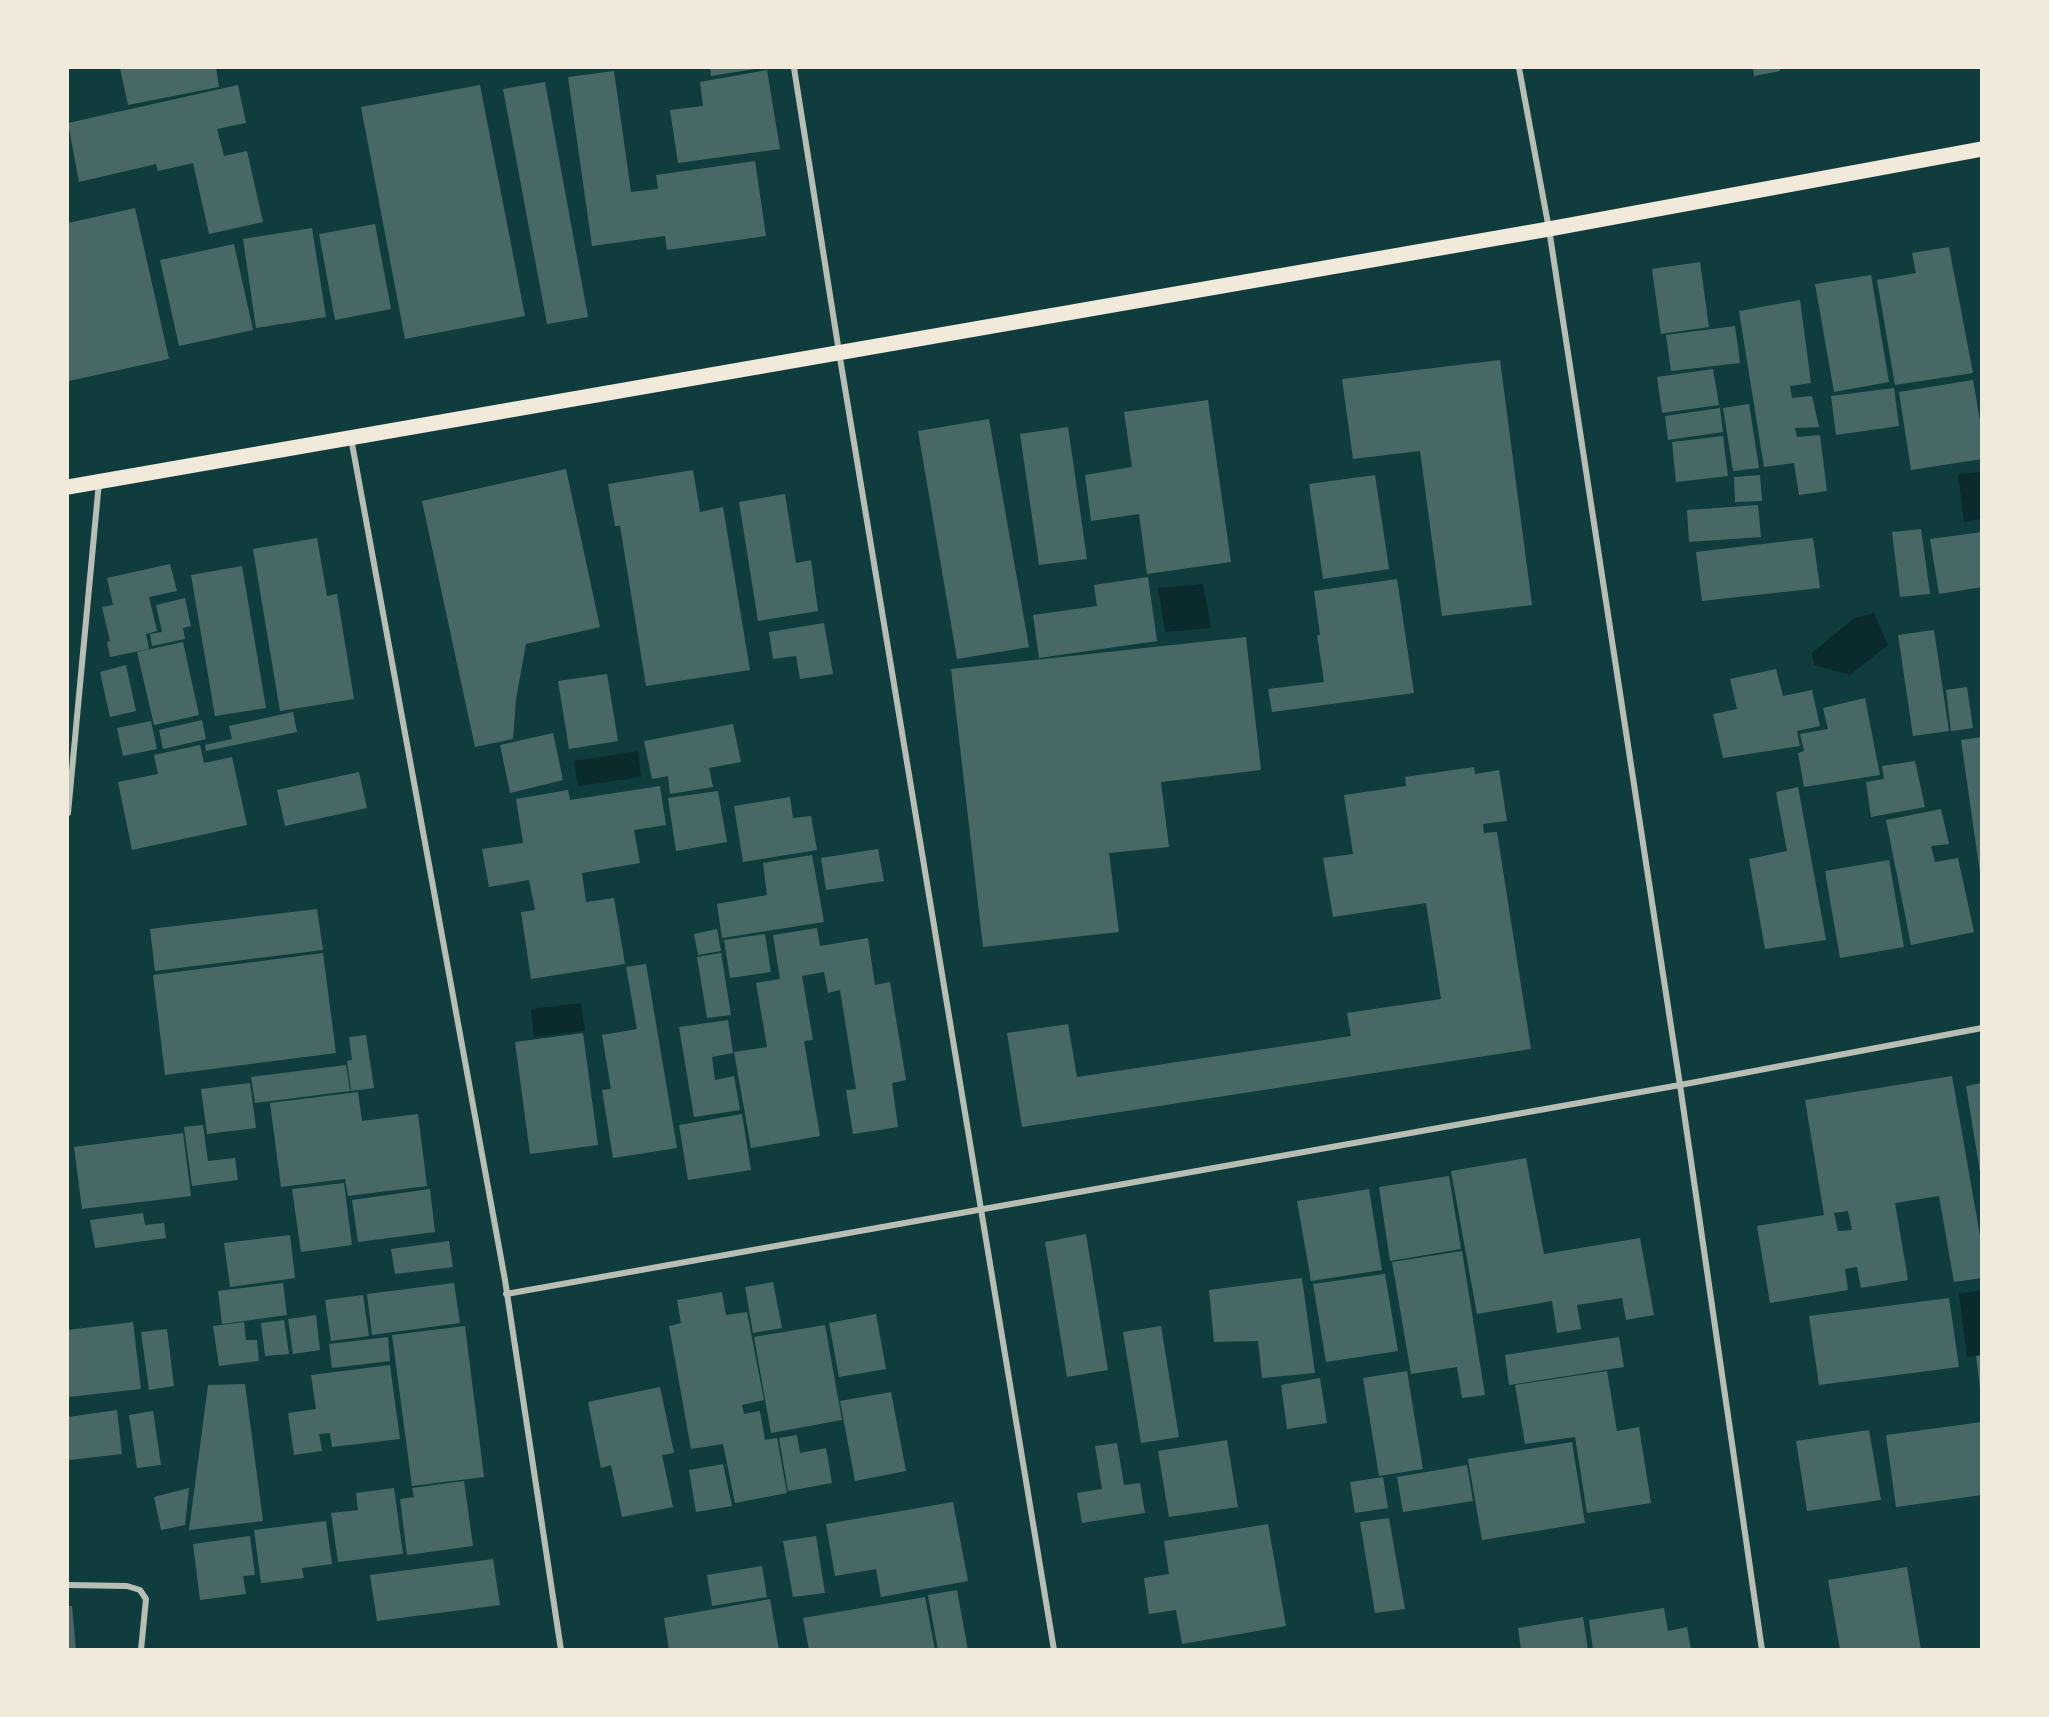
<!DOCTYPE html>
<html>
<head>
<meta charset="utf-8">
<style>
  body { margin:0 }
  #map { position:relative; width:2049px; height:1717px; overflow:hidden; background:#0f3d3e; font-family:"Nunito Sans",sans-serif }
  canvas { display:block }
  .frame { position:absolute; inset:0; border:69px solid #f1e9da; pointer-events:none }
</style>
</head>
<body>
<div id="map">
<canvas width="2049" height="1717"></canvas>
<div class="frame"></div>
</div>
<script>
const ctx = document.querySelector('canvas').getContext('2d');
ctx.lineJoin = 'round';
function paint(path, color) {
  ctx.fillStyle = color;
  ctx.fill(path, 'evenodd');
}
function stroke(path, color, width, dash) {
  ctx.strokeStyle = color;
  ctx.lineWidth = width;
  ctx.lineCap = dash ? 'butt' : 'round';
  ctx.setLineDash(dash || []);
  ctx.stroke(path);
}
paint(new Path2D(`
  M1981 472V519L1964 522 1958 474Z
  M1203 584 1211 628 1165 632 1158 588Z
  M1874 613 1888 645 1850 675 1814 665 1812 653 1854 618Z
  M638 751 641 777 578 786 574 761Z
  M581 1003 585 1031 534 1037 531 1009Z
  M1981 1290V1355L1967 1357 1959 1294Z`), '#0a2a2b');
paint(new Path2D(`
  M120 68H216L219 87 128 105Z
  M710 68H754L755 69 711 76Z
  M1753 68H1780V71L1754 76Z
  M767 70 780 149 678 163 670 110 703 106 700 82Z
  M614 71 631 192 658 189 656 175 755 161 766 236 667 250 665 236 592 246 568 77Z
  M545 82 588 317 547 324 503 89Z
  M238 85 246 123 217 129 224 156 247 151 263 222 209 234 193 163 158 171 156 164 79 182 68 123Z
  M480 85 525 316 405 339 361 107Z
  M135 208 169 359 69 381 68 223Z
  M375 224 391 309 335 320 319 234Z
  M312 228 326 317 256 328 243 239Z
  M234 244 253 330 179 346 160 260Z
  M1949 247 1973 373 1895 385 1877 280 1916 273 1912 253Z
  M1700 262 1709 327 1661 334 1652 269Z
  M1871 275 1889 382 1834 392 1815 284Z
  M1800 300 1811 383 1790 386 1792 398 1812 396 1819 427 1795 428 1797 437 1820 435 1827 491 1799 495 1794 463 1764 467 1739 311Z
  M1735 326 1740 363 1671 371 1666 335Z
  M1500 360 1532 605 1442 616 1420 451 1353 459 1342 379Z
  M1713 369 1719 405 1662 413 1657 377Z
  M1973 380 1982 432V459L1911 470 1899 392Z
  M1894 388 1899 426 1836 435 1831 396Z
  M1208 400 1231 562 1147 574 1139 514 1091 521 1085 475 1132 467 1124 412Z
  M1749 404 1759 468 1733 471 1723 408Z
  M1720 408 1723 432 1668 440 1665 416Z
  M989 419 1029 647 957 659 918 431Z
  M1068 427 1087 559 1039 565 1020 434Z
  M1723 436 1728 476 1676 482 1672 442Z
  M566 469 600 627 526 644 516 699 513 739 475 747 422 501Z
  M693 470 700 512 723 507 750 670 646 686 620 526H615L608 484Z
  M1375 475 1389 569 1323 579 1309 484Z
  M1760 475 1762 501 1735 502 1734 477Z
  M785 494 796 563 811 560 818 611 758 621 739 502Z
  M1758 505 1761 537 1689 542 1687 510Z
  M1921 529 1930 594 1900 597 1892 532Z
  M1982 532V587L1939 594 1930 539Z
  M317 538 327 596 337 594 354 699 280 711 253 549Z
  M1813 538 1820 588 1702 601 1696 552Z
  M170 564 177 591 149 597 157 631 146 634 149 649 110 657 107 642 110 641 102 607 113 605 107 578Z
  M242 566 266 708 215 716 191 575Z
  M1148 577 1157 641 1039 658 1033 615 1097 606 1094 585Z
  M1397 579 1414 693 1272 712 1268 689 1324 682 1317 635H1320L1314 591Z
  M185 598 191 626 183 628 185 639 152 646 150 634 162 632 156 605Z
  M824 623 833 674 800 679 796 656 773 659 769 632Z
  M1934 630 1949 731 1913 736 1898 635Z
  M1246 637 1261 770 1161 782 1169 847 1109 853 1119 932 983 947 951 669Z
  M183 642 199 715 154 725 137 652Z
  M126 665 136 711 110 717 100 672Z
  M1776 669 1783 696 1812 690 1820 726 1797 731 1800 746 1723 758 1713 714 1737 709 1730 679Z
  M607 674 618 741 569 749 558 681Z
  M1967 687 1973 728 1951 731 1946 690Z
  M1865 698 1880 775 1804 787 1798 753 1804 751 1800 734 1828 729 1823 708Z
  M293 712 297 732 206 751 205 745 232 739 229 726Z
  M202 720 206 739 163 749 159 730Z
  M151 721 157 749 123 756 117 728Z
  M733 724 741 762 709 768 713 787 670 794 668 776 652 779 644 741Z
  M553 733 563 780 510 793 500 745Z
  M1982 737V873H1980L1961 740Z
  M200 745 204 763 232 757 247 825 132 850 118 782 158 774 154 755Z
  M1915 761 1925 807 1871 817 1866 782 1884 779 1882 766Z
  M1474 767 1475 774 1499 770 1507 821 1483 824 1484 833 1497 832 1531 1049 1022 1127 1007 1033 1068 1024 1077 1077 1351 1036 1347 1013 1441 999 1426 903 1333 917 1323 858 1353 854 1344 795 1406 786 1405 777Z
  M359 772 367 808 285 826 277 790Z
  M660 786 666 825 634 830 640 863 582 873 586 902 614 898 625 964 531 979 521 912 535 910 529 880 489 887 482 849 523 843 516 799 568 790 570 800Z
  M1798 787 1826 940 1765 949 1749 859 1787 851 1776 792Z
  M718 791 727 842 676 851 668 798Z
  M790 797 793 818 811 816 817 850 743 862 734 806Z
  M1941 809 1949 844 1931 846 1935 862 1958 858 1974 932 1911 945 1886 820Z
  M878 849 884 881 826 890 821 858Z
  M812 855 824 922 722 938 717 904 767 895 763 863Z
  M1889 860 1904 947 1840 958 1825 871Z
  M317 909 323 950 155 971 150 929Z
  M817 928 820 946 868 938 875 985 890 982 906 1080 892 1083 898 1127 853 1134 846 1090 856 1089 840 990 828 993 824 972 802 976 813 1040 804 1041 820 1136 751 1148 734 1052 767 1047 756 983 780 979 773 935Z
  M717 929 721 951 698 955 694 934Z
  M765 934 771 972 730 978 724 940Z
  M323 953 336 1053 165 1075 153 975Z
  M721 953 731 1015 707 1018 697 957Z
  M646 964 677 1148 613 1158 602 1090 611 1089 602 1035 637 1029 626 967Z
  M728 1020 733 1053 712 1057 715 1080 734 1076 740 1110 694 1117 679 1027Z
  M583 1033 598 1145 530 1154 515 1042Z
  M366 1035 374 1088 351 1091 347 1061 352 1060 349 1037Z
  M346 1065 350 1091 255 1103 251 1077Z
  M1952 1076 1982 1247V1278L1954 1282 1939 1196 1895 1203 1908 1280 1861 1288 1857 1267 1845 1269 1848 1290 1770 1303 1757 1226 1824 1215 1805 1100ZM1848 1211 1852 1230 1838 1231 1834 1213Z
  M250 1083 256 1128 207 1134 201 1089Z
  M1982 1083V1172H1980L1966 1086Z
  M358 1092 362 1121 418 1114 427 1186 348 1196 345 1179 281 1187 270 1103Z
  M742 1114 751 1170 688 1180 679 1125Z
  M203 1125 208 1161 235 1158 238 1180 192 1186 184 1127Z
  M183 1133 191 1196 82 1209 74 1147Z
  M1526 1158 1544 1254 1640 1238 1654 1315 1626 1320 1622 1298 1577 1305 1581 1329 1557 1333 1552 1301 1477 1314 1451 1171Z
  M1449 1176 1461 1249 1390 1261 1379 1187Z
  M344 1183 352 1245 301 1252 292 1189Z
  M430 1189 435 1232 358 1242 352 1200Z
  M1369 1189 1382 1270 1311 1281 1297 1201Z
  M143 1213 145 1225 164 1223 166 1238 95 1248 90 1220Z
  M1086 1234 1108 1370 1067 1377 1045 1242Z
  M290 1235 295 1278 230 1287 224 1243Z
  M449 1241 453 1267 395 1274 391 1249Z
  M1462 1251 1485 1395 1462 1398 1457 1367 1411 1374 1392 1262Z
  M1385 1274 1398 1351 1326 1362 1313 1284Z
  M1302 1278 1315 1373 1262 1378 1258 1341 1214 1342 1209 1290Z
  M773 1282 782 1328 753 1333 745 1287Z
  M283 1283 287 1315 222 1324 218 1291Z
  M454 1283 460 1323 372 1335 367 1294Z
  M722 1292 726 1315 747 1312 764 1400 742 1405 744 1414 760 1411 765 1440 777 1438 787 1493 735 1503 723 1444 691 1449 669 1326 681 1323 677 1300Z
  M363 1295 369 1336 331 1341 325 1300Z
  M1949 1298 1959 1367 1819 1385 1809 1316Z
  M876 1314 886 1369 839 1377 829 1323Z
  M316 1315 320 1350 293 1354 288 1319Z
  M284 1320 289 1354 265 1356 261 1323Z
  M133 1322 141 1389 68 1397V1330Z
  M244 1322 246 1340H257L259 1361 219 1366 213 1326Z
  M825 1325 842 1420 771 1433 754 1337Z
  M465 1326 484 1477 412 1486 392 1335Z
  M1161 1326 1179 1437 1141 1443 1123 1332Z
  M167 1329 174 1386 149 1390 141 1332Z
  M388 1337 390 1361 332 1368 329 1344Z
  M1619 1337 1624 1367 1509 1385 1505 1355Z
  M1982 1355V1387H1980L1976 1356Z
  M390 1365 400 1439 332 1447 330 1433 319 1434 322 1451 294 1455 288 1413 316 1409 311 1375Z
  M1407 1371 1423 1469 1379 1476 1363 1378Z
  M1607 1371 1617 1431 1639 1427 1651 1503 1587 1513 1575 1437 1525 1444 1515 1385Z
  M1320 1378 1327 1423 1287 1429 1281 1385Z
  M245 1384 263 1521 189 1530 208 1385Z
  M660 1387 674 1453 662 1455 673 1507 622 1517 611 1465 601 1468 588 1402Z
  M891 1392 906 1471 855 1481 840 1401Z
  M117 1410 122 1454 69 1460 68 1417Z
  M153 1411 161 1465 137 1468 129 1415Z
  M1982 1422V1495L1896 1507 1886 1435Z
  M1869 1430 1881 1500 1807 1511 1796 1441Z
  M797 1435 800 1453 826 1448 832 1483 788 1491 779 1438Z
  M1227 1440 1238 1507 1169 1517 1158 1451Z
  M1572 1442 1585 1523 1482 1540 1468 1459Z
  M1117 1443 1124 1485 1140 1483 1145 1513 1082 1523 1077 1493 1102 1489 1095 1446Z
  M723 1464 732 1506 696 1512 689 1470Z
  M1467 1465 1473 1501 1403 1512 1397 1477Z
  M1383 1477 1388 1508 1355 1513 1350 1482Z
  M464 1481 473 1546 407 1555 400 1499 414 1497 412 1488Z
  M189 1488 185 1525 161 1530 154 1497Z
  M394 1488 403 1554 338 1562 331 1513 358 1510 356 1493Z
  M953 1502 968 1581 881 1597 876 1569 835 1576 826 1524Z
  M1389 1518 1405 1609 1375 1613 1360 1522Z
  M326 1521 332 1564 302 1568 304 1578 261 1583 254 1530Z
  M1268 1524 1286 1626 1182 1644 1176 1610 1149 1614 1144 1578 1169 1574 1164 1541Z
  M250 1536 255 1575 243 1576 246 1594 200 1600 193 1544Z
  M816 1536 825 1593 793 1597 783 1541Z
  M493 1559 500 1605 377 1621 370 1575Z
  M762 1566 767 1597 712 1606 707 1575Z
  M1907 1567 1921 1650H1840L1828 1580Z
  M957 1590 968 1650H938L928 1595Z
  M925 1597 935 1650H809L803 1618Z
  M770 1599 779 1650H669L664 1618Z
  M68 1606H72L76 1650H68Z
  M1664 1608 1668 1631 1687 1627 1691 1650H1593L1589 1620Z
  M1583 1617 1588 1650H1521L1518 1628Z`), '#486865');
stroke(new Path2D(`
  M794 68 839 352 1054 1650
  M1519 68 1549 229 1680 1085 1762 1650
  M351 438 505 1280 561 1650
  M68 813 99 482
  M506 1294 1680 1085 1982 1028
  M68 1585 127 1586 140 1590 146 1599 141 1650`), '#b8beb3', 6);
stroke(new Path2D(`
  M68 487 1549 229 1982 149`), '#f1e9da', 15);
</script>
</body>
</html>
